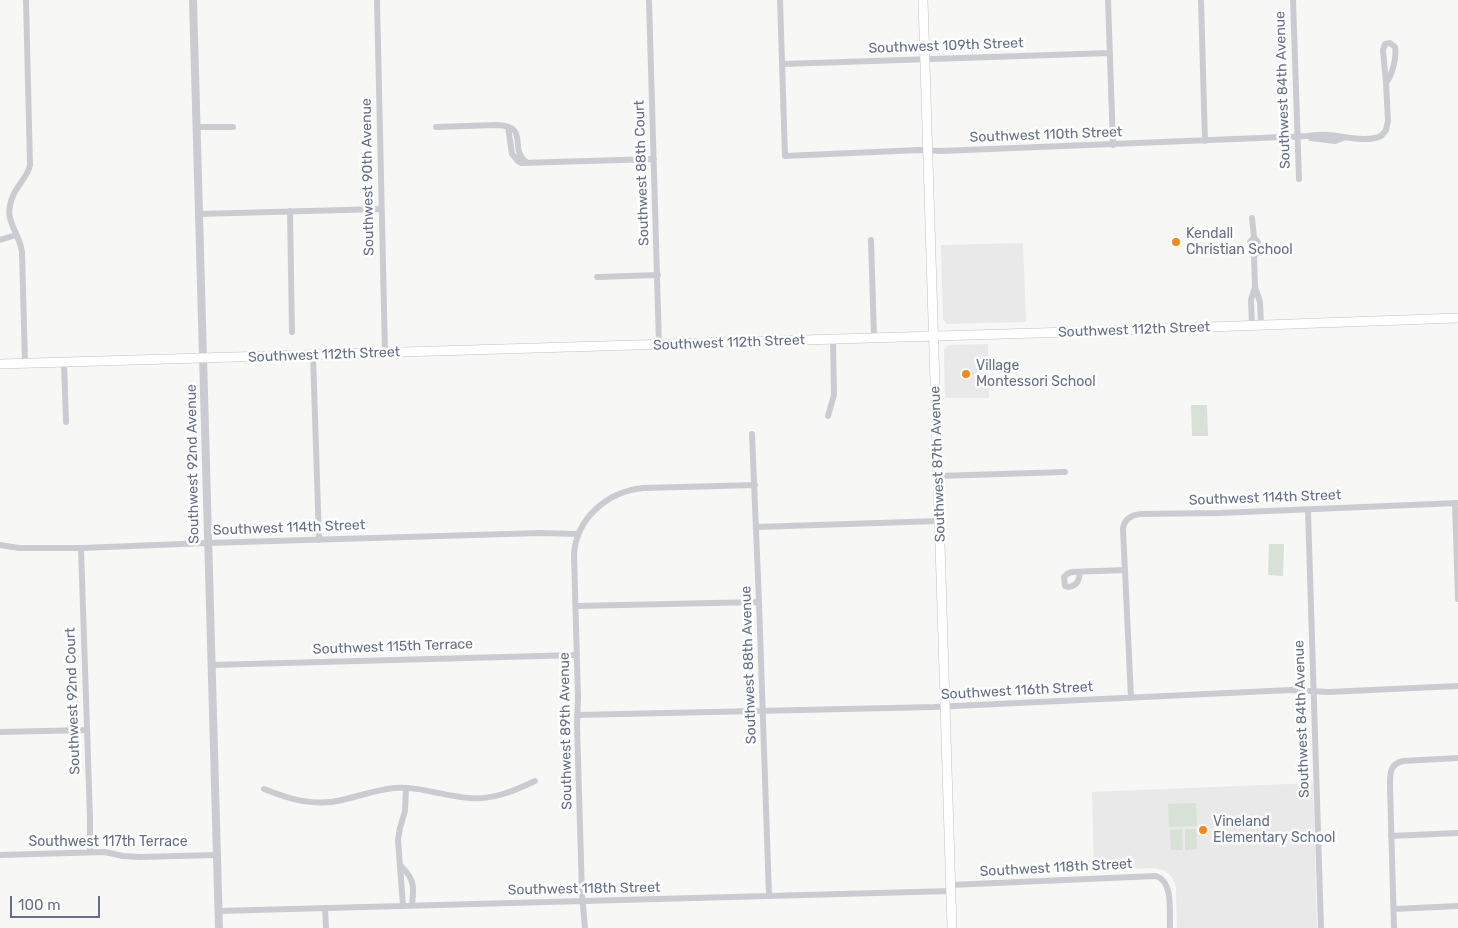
<!DOCTYPE html>
<html>
<head>
<meta charset="utf-8">
<style>
  body { margin:0 }
  #map { position:relative; width:1458px; height:928px; overflow:hidden; background:#f7f8f5; font-family:Rubik,sans-serif }
  canvas { display:block }
  .scale { position:absolute; left:10px; top:896px; width:90px; height:22px; box-sizing:border-box; border:2px solid #646f89; border-top:0; padding-left:6px; font-size:15px; line-height:18px; white-space:nowrap; color:#646f89; -webkit-text-stroke:4px #fff; paint-order:stroke }
</style>
</head>
<body>
<div id="map">
<canvas width="1458" height="928"></canvas>
<div class="scale">100 m</div>
</div>
<script>
const ctx = document.querySelector('canvas').getContext('2d');
ctx.lineJoin = 'round';
function paint(path, color) {
  ctx.fillStyle = color;
  ctx.fill(path, 'evenodd');
}
function stroke(path, color, width, dash) {
  ctx.strokeStyle = color;
  ctx.lineWidth = width;
  ctx.lineCap = dash ? 'butt' : 'round';
  ctx.setLineDash(dash || []);
  ctx.stroke(path);
}
function label(font, color, halo, rows, align = 'center') {
  ctx.font = font + ' Rubik,sans-serif';
  ctx.lineWidth = 5;
  ctx.setLineDash([]);
  ctx.textBaseline = 'middle';
  ctx.strokeStyle = halo;
  ctx.fillStyle = color;
  for (const [text, x, y, turn = 0] of rows) {
    ctx.save();
    ctx.translate(x, y);
    ctx.rotate((+turn || 0) * Math.PI / 180);
    ctx.textAlign = isNaN(turn) ? turn : align;
    if (halo) ctx.strokeText(text, 0, 0);
    ctx.fillText(text, 0, 0);
    ctx.restore();
  }
}
paint(new Path2D(`
  M1023 243 1026 322 947 324 943 319 941 245Z
  M988 344 989 398H945L944 350 948 345Z
  M1313 783 1317 928H1177L1176 887 1172 877 1165 871 1155 868 1094 870 1092 792Z`), '#e8e9e8');
paint(new Path2D(`
  M1191 405H1207L1208 436H1192Z
  M1269 544H1284L1283 576 1268 575Z
  M1196 803 1197 826 1169 827 1168 804Z
  M1182 829 1183 850H1171L1170 830Z
  M1185 829H1196L1197 849 1185 850Z`), '#d7e1d6');
const secondary = new Path2D(`
  M923 0 952 928
  M0 364 1071 332 1458 318`);
stroke(secondary, '#bec1c7', 10);
stroke(new Path2D(`
  M377 0 385 353
  M649 0 659 345
  M780 0 785 156 919 150 941 151 1308 136C1315 135 1321 134 1328 135 1343 136 1367 143 1381 136L1386 130 1388 121 1386 83 1383 50 1385 44 1390 43 1395 47C1397 58 1392 75 1386 83
  M1108 0 1113 145
  M1201 0 1205 141
  M1293 0 1299 179
  M783 64 1110 53
  M196 127H233
  M436 127 496 125C531 126 508 148 526 162
  M508 127 512 154 518 161 521 163 654 159
  M1311 138 1335 141 1343 138
  M290 211 292 332
  M199 214 381 209
  M1252 218 1254 237 1258 242V252L1254 256
  M1254 237 1250 242V252L1254 256 1255 287 1260 302 1261 325
  M0 240 16 235
  M871 240 874 337
  M597 277 658 275
  M1252 325 1251 300 1255 287
  M313 355 319 540
  M64 362 66 422
  M25 363 22 252C19 230 2 221 13 196 17 185 28 177 30 165L26 0
  M828 416 834 395 833 339
  M752 434 759 602 769 896
  M938 476 1065 472
  M1455 503 1458 599
  M1308 510 1321 928
  M756 527 939 521
  M0 545 19 548H81L207 543 540 533 578 534
  M81 548 90 818V852
  M1080 572C1079 580 1078 585 1069 587L1065 586 1064 577 1067 574 1071 572 1125 570
  M576 606 759 602
  M211 665 577 655
  M1131 698 1123 529C1124 519 1131 515 1141 514L1220 513 1458 503
  M577 715 934 707 1291 690 1328 692 1458 686
  M0 732 87 730
  M264 789C289 799 314 807 342 800 359 796 376 790 394 788 419 786 443 796 469 798 493 800 514 791 535 781
  M1391 836 1458 833
  M0 855 105 852 123 856 140 857 216 855
  M401 866C415 880 414 887 412 905
  M950 885 1156 876C1174 882 1169 912 1170 928
  M403 906 398 840 400 828 405 811 406 788
  M325 908 326 928
  M1394 909 1458 906
  M218 911 951 891
  M585 928 582 894 577 725 578 698 574 555C576 518 608 491 644 488L755 485
  M1394 928 1390 787C1390 775 1389 764 1403 761L1458 758`), '#caccd1', 6);
stroke(new Path2D(`
  M193 0 219 928`), '#caccd1', 8);
stroke(secondary, '#fff', 9);
for (const [x, y, r, color] of [
  [1176,242,5,"#f48819"],
  [966,374,5,"#f48819"],
  [1203,830,5,"#f48819"]
]) {
  const dot = new Path2D();
  dot.arc(x, y, r, 0, 2 * Math.PI);
  ctx.fillStyle = color;
  ctx.fill(dot);
  stroke(dot, '#fff', 2);
}
label('14px', '#646f89', '#fff', [
  ["Southwest 109th Street",946,46,-2],
  ["Southwest 84th Avenue",1283,90,-92],
  ["Southwest 110th Street",1046,135,-2],
  ["Southwest 88th Court",642,173,-92],
  ["Southwest 90th Avenue",368,177,-91],
  ["Southwest 112th Street",1134,330,-2],
  ["Southwest 112th Street",729,343,-2],
  ["Southwest 112th Street",324,355,-2],
  ["Southwest 92nd Avenue",193,464,-91],
  ["Southwest 87th Avenue",938,464,-92],
  ["Southwest 114th Street",1265,498,-2],
  ["Southwest 114th Street",289,528,-2],
  ["Southwest 115th Terrace",393,647,-2],
  ["Southwest 88th Avenue",749,665,-92],
  ["Southwest 116th Street",1017,691,-3],
  ["Southwest 92nd Court",73,701,-92],
  ["Southwest 84th Avenue",1302,719,-92],
  ["Southwest 89th Avenue",566,731,-91],
  ["Southwest 117th Terrace",108,842],
  ["Southwest 118th Street",1056,868,-3],
  ["Southwest 118th Street",584,889,-1]
]);
label('14px', '#646f89', '#fff', [
  ["Kendall",1186,234],
  ["Christian School",1186,250],
  ["Village",976,366],
  ["Montessori School",976,382],
  ["Vineland",1213,822],
  ["Elementary School",1213,838]
], 'left');
</script>
</body>
</html>
